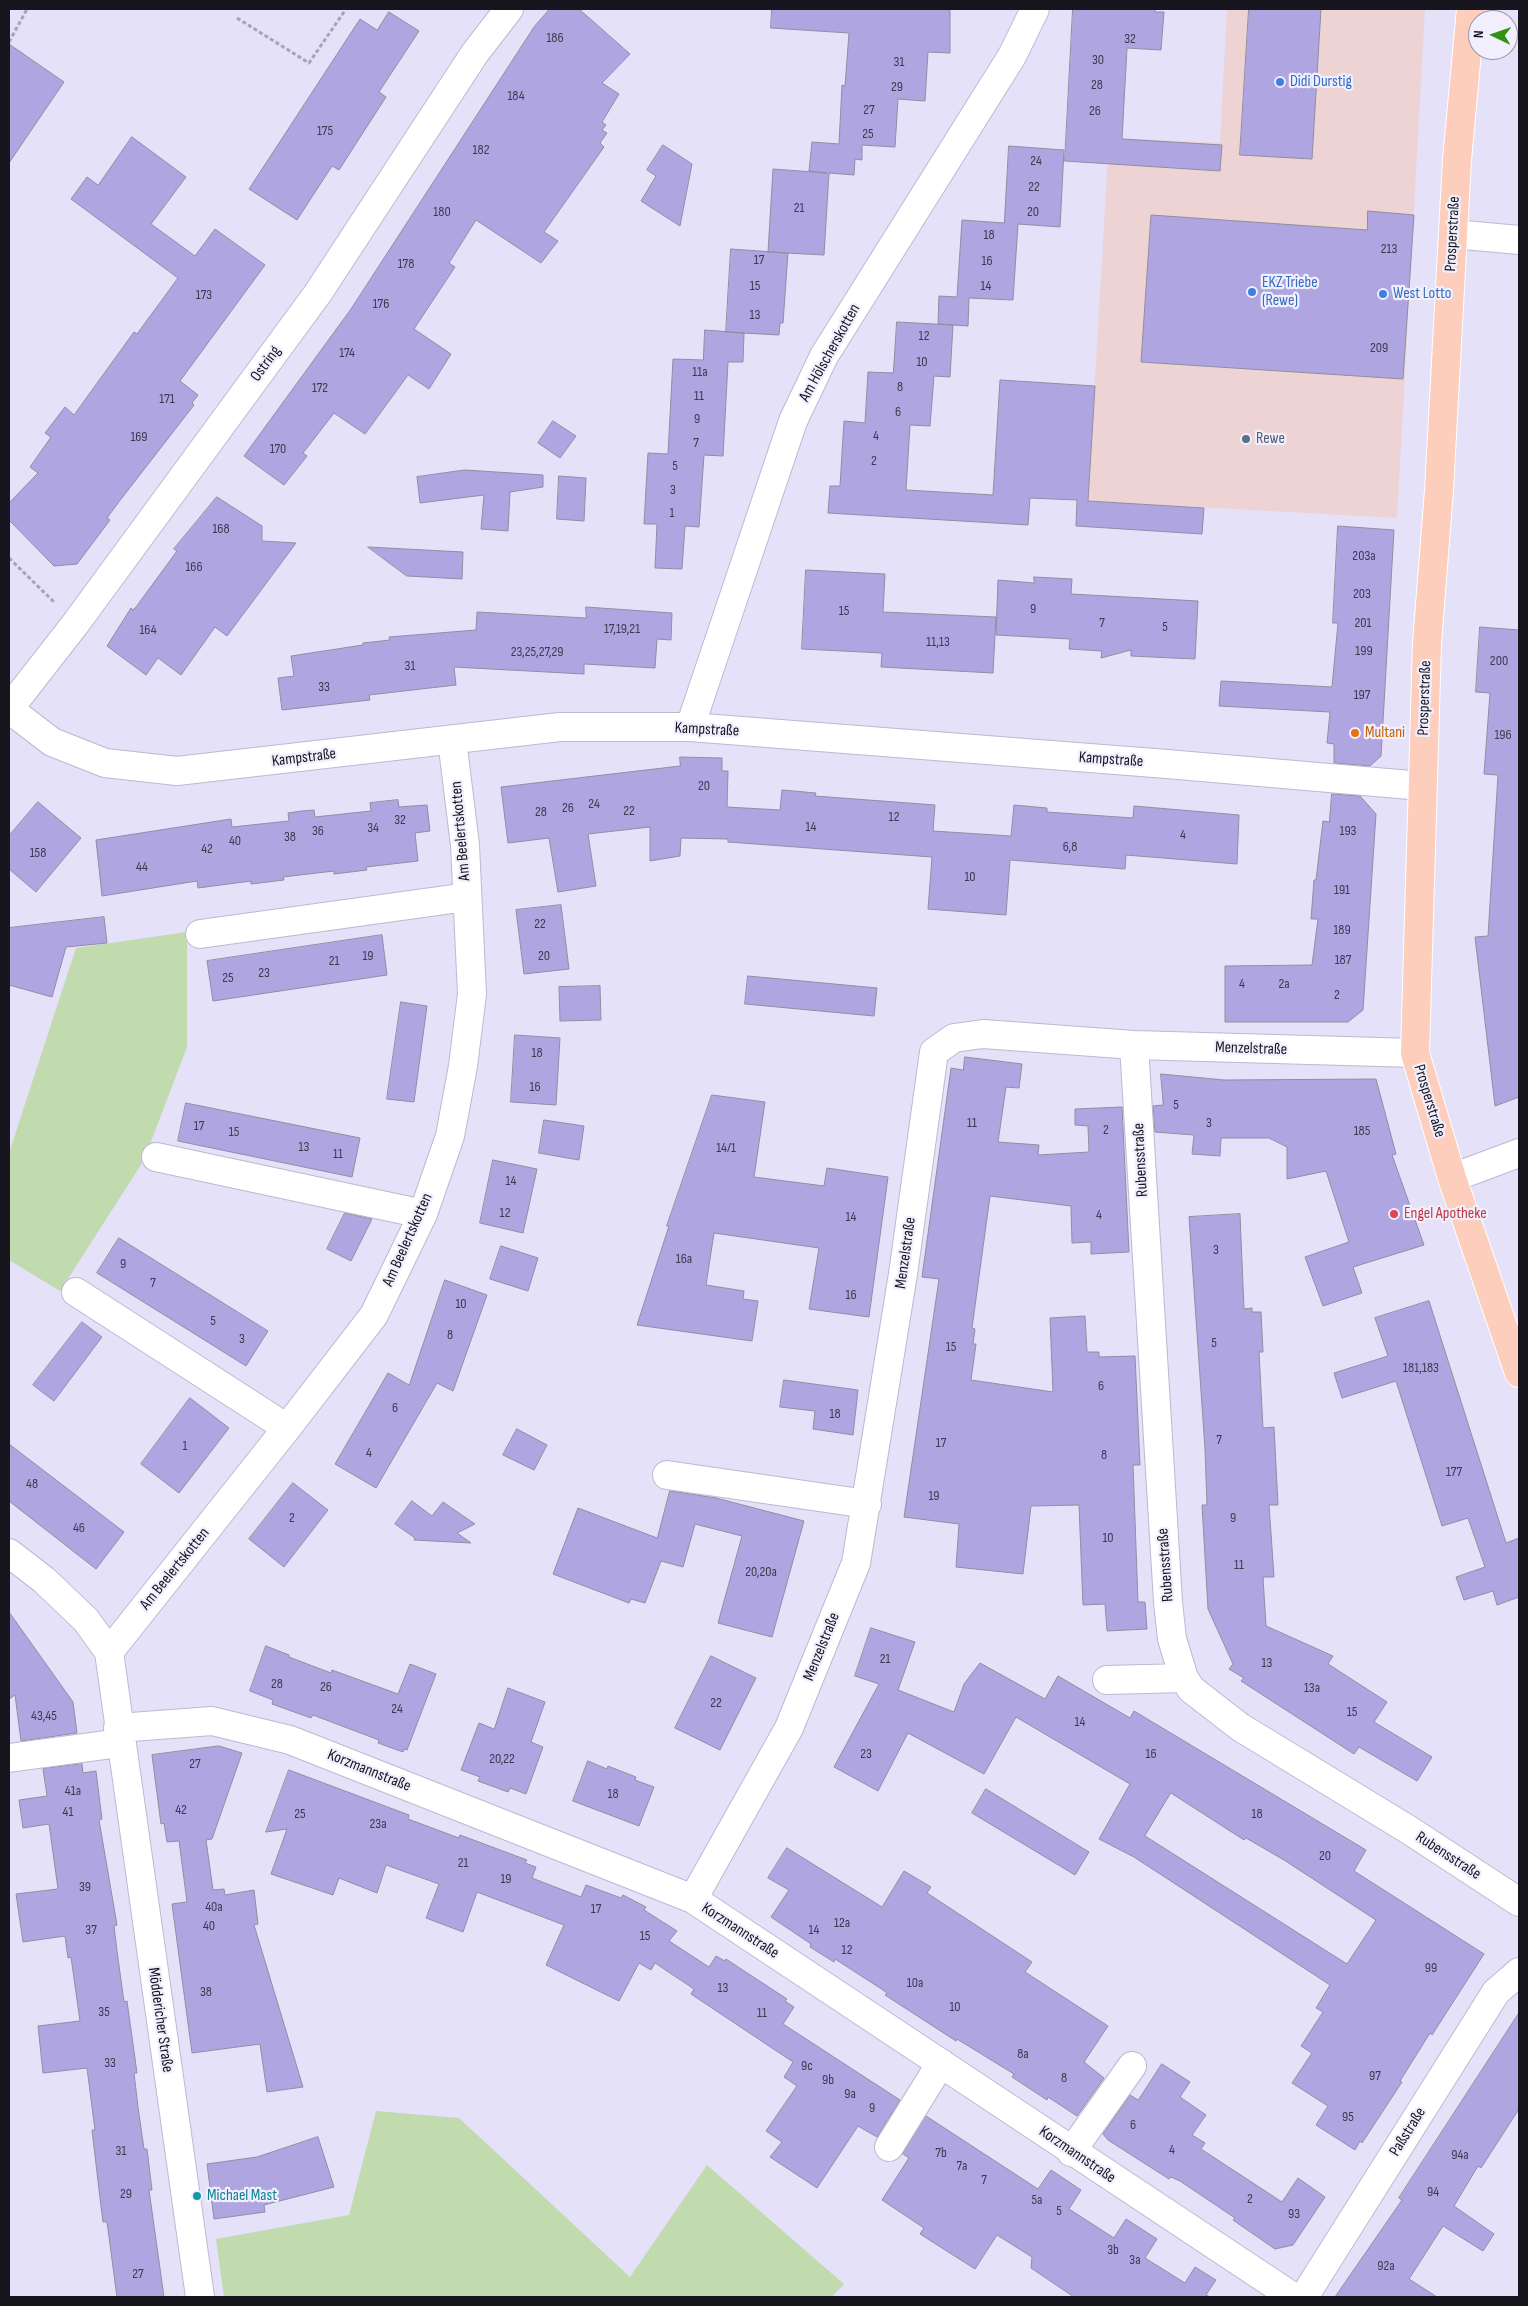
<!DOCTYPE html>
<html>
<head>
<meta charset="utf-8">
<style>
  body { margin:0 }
  #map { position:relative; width:1528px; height:2306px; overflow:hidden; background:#e4e1f9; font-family:"Sofia Sans Condensed",sans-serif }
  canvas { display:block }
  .frame { position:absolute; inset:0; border:10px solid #17161e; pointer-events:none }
  .north { position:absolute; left:1468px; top:10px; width:50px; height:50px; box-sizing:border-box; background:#f1effe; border:1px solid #9a98a4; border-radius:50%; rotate:273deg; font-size:14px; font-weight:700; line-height:20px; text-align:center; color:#17161e }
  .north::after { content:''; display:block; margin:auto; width:18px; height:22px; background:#319312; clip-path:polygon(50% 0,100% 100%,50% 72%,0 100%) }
</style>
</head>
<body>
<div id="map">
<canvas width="1528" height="2306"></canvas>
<div class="frame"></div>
<div class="north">N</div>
</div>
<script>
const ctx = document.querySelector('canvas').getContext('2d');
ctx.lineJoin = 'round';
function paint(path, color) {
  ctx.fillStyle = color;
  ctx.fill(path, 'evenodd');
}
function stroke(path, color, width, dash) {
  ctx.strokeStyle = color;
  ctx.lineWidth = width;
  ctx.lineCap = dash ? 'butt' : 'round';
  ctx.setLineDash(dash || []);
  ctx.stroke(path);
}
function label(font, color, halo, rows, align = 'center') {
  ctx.font = font + ' "Sofia Sans Condensed",sans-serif';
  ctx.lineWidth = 4.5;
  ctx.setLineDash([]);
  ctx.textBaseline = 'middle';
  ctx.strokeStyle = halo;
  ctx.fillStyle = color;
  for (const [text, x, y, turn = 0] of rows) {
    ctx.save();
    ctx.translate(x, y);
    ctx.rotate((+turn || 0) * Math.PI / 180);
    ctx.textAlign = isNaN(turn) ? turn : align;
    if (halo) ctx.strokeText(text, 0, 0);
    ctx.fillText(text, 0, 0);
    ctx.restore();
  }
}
paint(new Path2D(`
  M1227 9H1425L1397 518 1088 501 1109 138 1220 143Z`), '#edd3d4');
paint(new Path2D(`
  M187 932V1047L144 1160 60 1291 9 1260V1153L76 948Z
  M376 2111 459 2118 630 2277 707 2165 844 2284 832 2297H224L216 2239 349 2215Z`), '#c1dbaf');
const building = new Path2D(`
  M550 9H579L630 54 602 83 619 94 602 122 606 125 602 130 607 133 600 143 604 147 544 232 558 241 541 263 476 220 449 263 455 267 414 329 451 354 429 389 408 375 365 434 334 413 303 453 307 456 284 485 244 456 351 309 534 27Z
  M772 9H950V53L928 52 925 101 898 99 895 147 862 145V160L855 159 854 175 829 173 824 255 768 252 773 169 827 173 809 171 812 142 839 144 842 85 845 86 849 33 771 28Z
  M1073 9H1155V12H1164L1161 50 1127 48 1122 139 1222 145 1220 171 1065 161Z
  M1249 9H1321L1312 159 1240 155Z
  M389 12 419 31 379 92 386 97 339 170 332 166 297 220 249 189 360 19 377 30Z
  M9 44 64 82 9 163Z
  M132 137 186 177 151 224 195 256 215 229 265 265 180 381 198 395 192 403 194 405 118 503 107 518 110 520 77 564 54 566 9 520V503L38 473 30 467 51 437 45 433 65 407 74 415 134 332 137 334 178 278 71 199 87 177 98 185Z
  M663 145 692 164 680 226 641 201 656 176 647 170Z
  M1009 146 1064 150 1060 227 1018 224 1013 300 969 298 968 326 938 324 939 296 957 297 962 220 1004 223Z
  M1368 211 1414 215 1403 379 1141 362 1151 215 1367 230Z
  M731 249 788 253 783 323H780L779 335 726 332Z
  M897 322 953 325 950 377 934 376 930 426 910 425 906 490 993 495 1000 380 1095 386 1088 501 1204 508 1202 534 1076 526 1077 500 1030 498 1028 525 828 513 830 486H840L844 421 865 423 868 372 893 373Z
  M705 330 744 333 743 362H728L723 456 704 455 699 527 685 526 682 569 655 568 657 524H644L648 453 668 454 673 359 703 360Z
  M553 421 576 436 560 458 538 443Z
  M465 470 543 475V487L510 492 508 531 481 529 484 495 420 503 417 477Z
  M559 476 586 478 584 521 557 519Z
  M217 497 262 526V541L296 543 227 636 215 627 181 675 158 658 146 675 107 646 131 608 133 610 136 607 177 551 174 549Z
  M1338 526 1394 530 1381 756 1370 766 1334 763V744L1327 743 1330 712 1219 706 1221 681 1332 687 1338 623H1333Z
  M368 547 463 552 462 579 407 576Z
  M806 570 885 574 883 612 996 617 993 673 881 667 882 653 802 649Z
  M1034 577 1072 579 1071 594 1198 601 1195 659 1131 656V650L1101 658 1102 651 1069 649 1070 639 996 635 998 580 1034 583Z
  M586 607 672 613 671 640 657 639 655 668 584 664V674L454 667 456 685 369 695 370 700 282 710 278 678 294 676 291 656 363 645V643L390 640 389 637 476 630 477 612 586 618Z
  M1480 627 1519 630V1097L1495 1106 1475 937 1488 936 1498 775 1484 774 1490 693 1476 692Z
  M680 757 722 758V771H728L727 807 780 810 782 790 816 793 815 796 935 805 933 831 1011 836 1014 805 1047 808V812L1133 818 1134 806 1239 815 1237 864 1126 855 1125 869 1010 860 1006 915 928 909 932 857 728 842V839L681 838 680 856 650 861V827L588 834 596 886 558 892 549 838 508 843 501 787 680 766Z
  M1332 794 1360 796 1376 814 1363 1010 1348 1022H1225V966L1312 965 1318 919H1311L1314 880H1316L1323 821 1329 822Z
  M398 800 399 807 427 805 430 831 415 833 418 861 366 867 367 870 334 874V871L283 877 284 880 251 884V881L198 888 197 881 102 896 96 840 231 819 232 827 289 821 288 813 302 811 314 810 315 817 371 811 370 803Z
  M38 802 81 838 36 892 9 869V836Z
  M561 905 569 969 524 974 516 910Z
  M104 917 107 943 66 947 52 997 9 985V928Z
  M382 935 387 975 213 1001 207 961Z
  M748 976 877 988 874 1016 745 1004Z
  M600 986 601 1020 560 1021 559 987Z
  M401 1002 427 1006 414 1102 387 1099Z
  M515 1035 560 1038 556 1105 511 1102Z
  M965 1057 1022 1064 1019 1088 1006 1087 998 1142 1039 1145 1038 1155 1089 1152 1088 1126 1075 1125V1109L1122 1107 1129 1252 1091 1254V1242L1072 1243 1071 1206 990 1196 972 1328 975 1329 973 1344H976L971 1380 1053 1392 1050 1318 1085 1316 1087 1352H1099V1357L1135 1356 1140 1465H1133L1138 1602H1145L1147 1629 1107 1631 1105 1604 1083 1605 1079 1505 1031 1506 1023 1574 956 1567 959 1524 904 1517 939 1279 922 1277 951 1068 963 1070Z
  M1161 1074 1224 1080 1376 1079 1396 1154 1392 1155 1424 1245 1353 1267 1362 1293 1323 1306 1305 1257 1349 1242 1326 1171 1287 1179V1147L1269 1138H1221L1220 1156 1192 1154 1194 1135 1155 1132 1153 1106 1163 1105Z
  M712 1095 765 1102 754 1177 824 1186 827 1168 888 1177 869 1317 809 1309 819 1248 714 1233 706 1285 744 1291 743 1299 758 1301 752 1341 637 1325 669 1226H667Z
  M186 1103 360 1138 352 1177 178 1141Z
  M544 1120 584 1126 579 1160 539 1153Z
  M493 1160 537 1169 523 1233 480 1223Z
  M345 1213 372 1219 351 1261 327 1249Z
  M1240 1214 1244 1309 1252 1308V1312H1261L1263 1352H1259L1263 1428 1274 1427 1278 1505H1269L1274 1577H1263L1266 1626 1333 1656 1328 1664 1387 1702 1374 1722 1432 1757 1417 1781 1359 1747 1354 1754 1241 1681 1244 1678 1229 1669 1233 1664 1208 1609 1202 1505H1207L1205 1449 1189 1217Z
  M119 1238 268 1331 246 1366 97 1273Z
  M501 1246 538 1258 528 1291 490 1279Z
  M445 1280 487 1295 453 1391 437 1383 376 1488 335 1464 388 1373 409 1385Z
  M1429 1301 1506 1543 1519 1538V1597L1497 1605 1493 1591 1464 1600 1456 1577 1485 1567 1468 1518 1442 1526 1396 1381 1342 1398 1334 1373 1388 1356 1375 1318Z
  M82 1322 102 1337 54 1401 33 1385Z
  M784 1380 858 1390 853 1435 813 1429 815 1411 780 1407Z
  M190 1398 229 1428 179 1493 141 1464Z
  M517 1429 547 1445 534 1470 503 1455Z
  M9 1444 124 1532 96 1569 9 1501Z
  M293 1483 328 1510 284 1567 249 1539Z
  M670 1491 716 1498 804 1521 772 1637 718 1623 742 1536 695 1524 683 1567 661 1561 645 1603 631 1599 629 1603 553 1574 578 1508 657 1538Z
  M412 1501 432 1516 443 1502 475 1524 457 1533 471 1543 414 1540 415 1538 395 1524Z
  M9 1612 73 1702 77 1733 21 1741 15 1695 9 1699Z
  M871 1628 915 1642 898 1690 954 1712 964 1684 980 1663 1045 1699 1058 1676 1130 1718 1134 1711 1366 1850 1354 1871 1484 1954 1432 2035 1430 2033 1400 2081 1402 2082 1362 2143 1360 2141 1355 2150 1316 2125 1328 2106 1292 2083 1312 2053 1301 2046 1323 2012 1316 2008 1330 1985 1134 1857 1099 1839 1130 1784 1016 1717 984 1774 908 1733 878 1791 834 1767 879 1684 855 1676ZM1171 1793 1244 1840 1246 1838 1284 1860 1376 1920 1347 1964 1145 1836Z
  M266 1646 289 1655V1657L331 1673 332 1670 398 1694 410 1664 436 1674 407 1750 404 1749 403 1752 378 1743 379 1740 313 1715 311 1718 272 1704 273 1700 250 1691Z
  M711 1656 756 1678 720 1750 675 1728Z
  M508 1688 545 1702 531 1742 543 1747 526 1794 510 1788 508 1792 478 1781 480 1777 461 1770 479 1723 494 1729Z
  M219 1746 242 1753 212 1839 206 1840 213 1890 224 1889 225 1895 254 1890 258 1924 254 1925 303 2087 267 2092 260 2044 192 2053 172 1904 187 1902 179 1841 167 1842 164 1823 161 1824 152 1755Z
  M588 1761 607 1769 608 1766 636 1777 635 1780 654 1787 639 1826 573 1801Z
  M82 1764 83 1773 96 1771 102 1819 99 1820 117 1925 114 1926 117 1951 124 2002 127 2001 137 2073H134L138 2107 144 2149H147L152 2190H149L164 2297H117L107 2222H103L100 2198 92 2130H95L87 2068 43 2073 38 2026 80 2021 71 1957 68 1958 65 1936 23 1942 16 1894 58 1889 49 1824 23 1828 19 1800 47 1796 43 1769Z
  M289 1770 409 1815 408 1819 459 1838 460 1835 527 1860 525 1863 536 1867 532 1878 581 1897 586 1885 621 1898 623 1895 646 1907 644 1910 677 1931 669 1941 709 1967 716 1956 725 1961 726 1959 787 1999 785 2001 794 2007 783 2024 900 2100 877 2137 858 2126 817 2188 770 2157 782 2142 766 2131 797 2086 784 2077 793 2062 691 1994 694 1989 655 1963 651 1970 639 1963 619 2001 546 1965 564 1925 477 1892 463 1932 426 1918 439 1884 386 1865 377 1893 339 1878 333 1895 271 1874 287 1829 266 1832Z
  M986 1789 1089 1852 1075 1875 972 1813Z
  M787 1848 882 1907 904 1871 931 1887 927 1893 1032 1962 1025 1972 1108 2026 1084 2062 1104 2078 1077 2116 1048 2097 1047 2100 1012 2077 1014 2074 957 2039 956 2041 885 1995 887 1993 883 1990 835 1959 834 1962 810 1947 811 1944 771 1917 789 1890 768 1878Z
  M1519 2013V2109L1481 2168 1478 2166 1454 2206 1494 2234 1483 2251 1443 2226 1409 2279 1437 2297H1335L1402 2200 1399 2198Z
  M1162 2064 1190 2082 1180 2097 1206 2115 1192 2135 1205 2143 1201 2149 1282 2202 1298 2178 1325 2197 1293 2245 1275 2249 1233 2220 1235 2218 1180 2181 1171 2177 1169 2179 1108 2140 1103 2134 1130 2095 1138 2100Z
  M926 2116 1038 2189 1051 2170 1081 2190 1069 2209 1114 2238 1126 2219 1157 2239 1145 2258 1185 2283 1195 2267 1216 2280 1206 2295 1210 2297H1074L1031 2268 1032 2257 997 2235 975 2269 920 2234 924 2228 882 2200 909 2158 903 2154Z
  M318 2137 334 2187 264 2205 265 2212 214 2219 207 2164 257 2157Z`);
paint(building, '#afa6e1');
stroke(building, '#908da3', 1);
const minor = new Path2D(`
  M1453 234 1519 240
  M9 709 52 742 105 763 177 771 560 727H690L1167 764 1422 786
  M9 709 76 623 318 293 475 53 509 9
  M690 727 793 421 824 356 1012 56 1035 9
  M200 934 467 897
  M1134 1045 1168 1602 1172 1639 1184 1678 1191 1689 1240 1727 1409 1830 1519 1902
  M156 1157 423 1214
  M1452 1178 1519 1153
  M76 1292 287 1428
  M667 1475 867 1504
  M9 1553 44 1580 86 1620 109 1652 200 2297
  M109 1652 287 1428 374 1315 423 1214 450 1136 463 1066 472 994 465 845 452 740
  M1107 1680 1184 1678
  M118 1728 212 1721 290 1740 693 1899 1293 2297
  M9 1758 120 1743
  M693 1899 789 1728 856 1563 903 1274 934 1052 954 1038 983 1034 1134 1045 1415 1053
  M889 2147 941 2063
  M1071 2152 1132 2066
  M1304 2297 1496 1992 1519 1972`);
const major = new Path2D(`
  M1471 9 1457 160 1439 490 1427 643 1415 1053 1452 1178 1519 1373`);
stroke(minor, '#bcb9d1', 30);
stroke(major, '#fff', 30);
stroke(new Path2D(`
  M237 18 309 63 346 9
  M9 42 27 9
  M9 558 55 603`), '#a6a4b7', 3, [4, 2.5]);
stroke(minor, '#fff', 28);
stroke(major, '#fdcebb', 28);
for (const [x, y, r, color] of [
  [1280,82,5,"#3f7fe0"],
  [1252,292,5,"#3f7fe0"],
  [1383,294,5,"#3f7fe0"],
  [1246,439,5,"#5c6f8a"],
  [1355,733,5,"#e8710a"],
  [1394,1214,5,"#e0444e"],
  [197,2196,5,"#0f9aa8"]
]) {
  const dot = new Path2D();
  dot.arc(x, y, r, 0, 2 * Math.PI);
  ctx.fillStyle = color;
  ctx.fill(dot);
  stroke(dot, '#f1effe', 2);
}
label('14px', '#3d3a4f', null, [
  ["186",555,38],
  ["32",1130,39],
  ["30",1098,60],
  ["31",899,62],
  ["28",1097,85],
  ["29",897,87],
  ["184",516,96],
  ["27",869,110],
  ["26",1095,111],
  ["175",325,131],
  ["25",868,134],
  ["182",481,150],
  ["24",1036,161],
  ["22",1034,187],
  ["21",799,208],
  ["180",442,212],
  ["20",1033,212],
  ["18",989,235],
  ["213",1389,249],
  ["17",759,260],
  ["16",987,261],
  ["178",406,264],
  ["15",755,286],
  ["14",986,286],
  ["173",204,295],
  ["176",381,304],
  ["13",755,315],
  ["12",924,336],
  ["209",1379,348],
  ["174",347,353],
  ["10",922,362],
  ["11a",700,372],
  ["8",900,387],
  ["172",320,388],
  ["11",699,396],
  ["171",167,399],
  ["6",898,412],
  ["9",697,419],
  ["4",876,436],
  ["169",139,437],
  ["7",696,443],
  ["170",278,449],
  ["2",874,461],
  ["5",675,466],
  ["3",673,490],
  ["1",672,513],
  ["168",221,529],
  ["203a",1364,556],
  ["166",194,567],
  ["203",1362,594],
  ["9",1033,609],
  ["15",844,611],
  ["7",1102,623],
  ["201",1363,623],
  ["5",1165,627],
  ["17,19,21",622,629],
  ["164",148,630],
  ["11,13",938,642],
  ["199",1364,651],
  ["23,25,27,29",537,652],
  ["200",1499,661],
  ["31",410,666],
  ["33",324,687],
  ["197",1362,695],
  ["196",1503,735],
  ["20",704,786],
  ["24",594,804],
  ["26",568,808],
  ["22",629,811],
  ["28",541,812],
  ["12",894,817],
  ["32",400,820],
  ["14",811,827],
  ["34",373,828],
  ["36",318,831],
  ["193",1348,831],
  ["4",1183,835],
  ["38",290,837],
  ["40",235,841],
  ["6,8",1070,847],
  ["42",207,849],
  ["158",38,853],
  ["44",142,867],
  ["10",970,877],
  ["191",1342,890],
  ["22",540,924],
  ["189",1342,930],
  ["19",368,956],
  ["20",544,956],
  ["187",1343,960],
  ["21",334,961],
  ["23",264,973],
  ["25",228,978],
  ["4",1242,984],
  ["2a",1284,984],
  ["2",1337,995],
  ["18",537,1053],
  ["16",535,1087],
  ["5",1176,1105],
  ["11",972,1123],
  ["3",1209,1123],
  ["17",199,1126],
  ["2",1106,1130],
  ["185",1362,1131],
  ["15",234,1132],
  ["13",304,1147],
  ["14/1",726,1148],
  ["11",338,1154],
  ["14",511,1181],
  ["12",505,1213],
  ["4",1099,1215],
  ["14",851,1217],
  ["3",1216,1250],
  ["16a",684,1259],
  ["9",123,1264],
  ["7",153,1283],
  ["16",851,1295],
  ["10",461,1304],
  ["5",213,1321],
  ["8",450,1335],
  ["3",242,1339],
  ["5",1214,1343],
  ["15",951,1347],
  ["181,183",1421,1368],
  ["6",1101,1386],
  ["6",395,1408],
  ["18",835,1414],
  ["7",1219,1440],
  ["17",941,1443],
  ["1",185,1446],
  ["4",369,1453],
  ["8",1104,1455],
  ["177",1454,1472],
  ["48",32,1484],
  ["19",934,1496],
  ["2",292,1518],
  ["9",1233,1518],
  ["46",79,1528],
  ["10",1108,1538],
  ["11",1239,1565],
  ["20,20a",761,1572],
  ["21",885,1659],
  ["13",1267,1663],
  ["28",277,1684],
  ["26",326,1687],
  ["13a",1312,1688],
  ["22",716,1703],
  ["24",397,1709],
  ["15",1352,1712],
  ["43,45",44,1716],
  ["14",1080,1722],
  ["23",866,1754],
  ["16",1151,1754],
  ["20,22",502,1759],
  ["27",195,1764],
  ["41a",73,1791],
  ["18",613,1794],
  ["42",181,1810],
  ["41",68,1812],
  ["25",300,1814],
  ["18",1257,1814],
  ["23a",378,1824],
  ["20",1325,1856],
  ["21",463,1863],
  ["19",506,1879],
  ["39",85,1887],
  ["40a",214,1907],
  ["17",596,1909],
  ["12a",842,1923],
  ["40",209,1926],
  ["37",91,1930],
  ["14",814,1930],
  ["15",645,1936],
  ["12",847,1950],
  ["99",1431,1968],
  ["10a",915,1983],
  ["13",723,1988],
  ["38",206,1992],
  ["10",955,2007],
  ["35",104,2012],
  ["11",762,2013],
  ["8a",1023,2054],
  ["33",110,2063],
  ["9c",807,2066],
  ["97",1375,2076],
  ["8",1064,2078],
  ["9b",828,2080],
  ["9a",850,2094],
  ["9",872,2108],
  ["95",1348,2117],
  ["6",1133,2125],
  ["4",1172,2150],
  ["31",121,2151],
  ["7b",941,2153],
  ["94a",1460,2155],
  ["7a",962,2166],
  ["7",984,2180],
  ["94",1433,2192],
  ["29",126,2194],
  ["2",1250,2199],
  ["5a",1037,2200],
  ["5",1059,2211],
  ["93",1294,2214],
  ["3b",1113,2250],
  ["3a",1135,2260],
  ["92a",1386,2266],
  ["27",138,2274]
]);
label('16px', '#366cbe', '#f1effe', [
  ["Didi Durstig",1290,82],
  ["EKZ Triebe",1262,283],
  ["(Rewe)",1262,301],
  ["West Lotto",1393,294]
], 'left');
label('16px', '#17161e', '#f1effe', [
  ["Prosperstraße",1453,234,-87],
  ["Am Hölscherskotten",830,353,-61],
  ["Ostring",266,364,-54],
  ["Prosperstraße",1425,698,-88],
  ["Kampstraße",707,730,3],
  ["Kampstraße",304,758,-7],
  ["Kampstraße",1111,760,4],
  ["Am Beelertskotten",461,831,-95],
  ["Menzelstraße",1251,1049,2],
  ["Prosperstraße",1429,1101,73],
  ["Rubensstraße",1141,1160,-93],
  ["Am Beelertskotten",408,1240,-66],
  ["Menzelstraße",906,1253,-82],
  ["Rubensstraße",1166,1565,-94],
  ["Am Beelertskotten",175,1569,-51],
  ["Menzelstraße",822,1647,-68],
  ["Korzmannstraße",369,1771,22],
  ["Rubensstraße",1448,1856,33],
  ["Korzmannstraße",740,1931,33],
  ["Möddericher Straße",160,2020,82],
  ["Paßstraße",1408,2132,-58],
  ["Korzmannstraße",1077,2155,34]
]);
label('16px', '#4e5e75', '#f1effe', [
  ["Rewe",1256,439]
], 'left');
label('16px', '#c56008', '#f1effe', [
  ["Multani",1365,733]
], 'left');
label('16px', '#be3a42', '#f1effe', [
  ["Engel Apotheke",1404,1214]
], 'left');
label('16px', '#0d838f', '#f1effe', [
  ["Michael Mast",207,2196]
], 'left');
</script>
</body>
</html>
